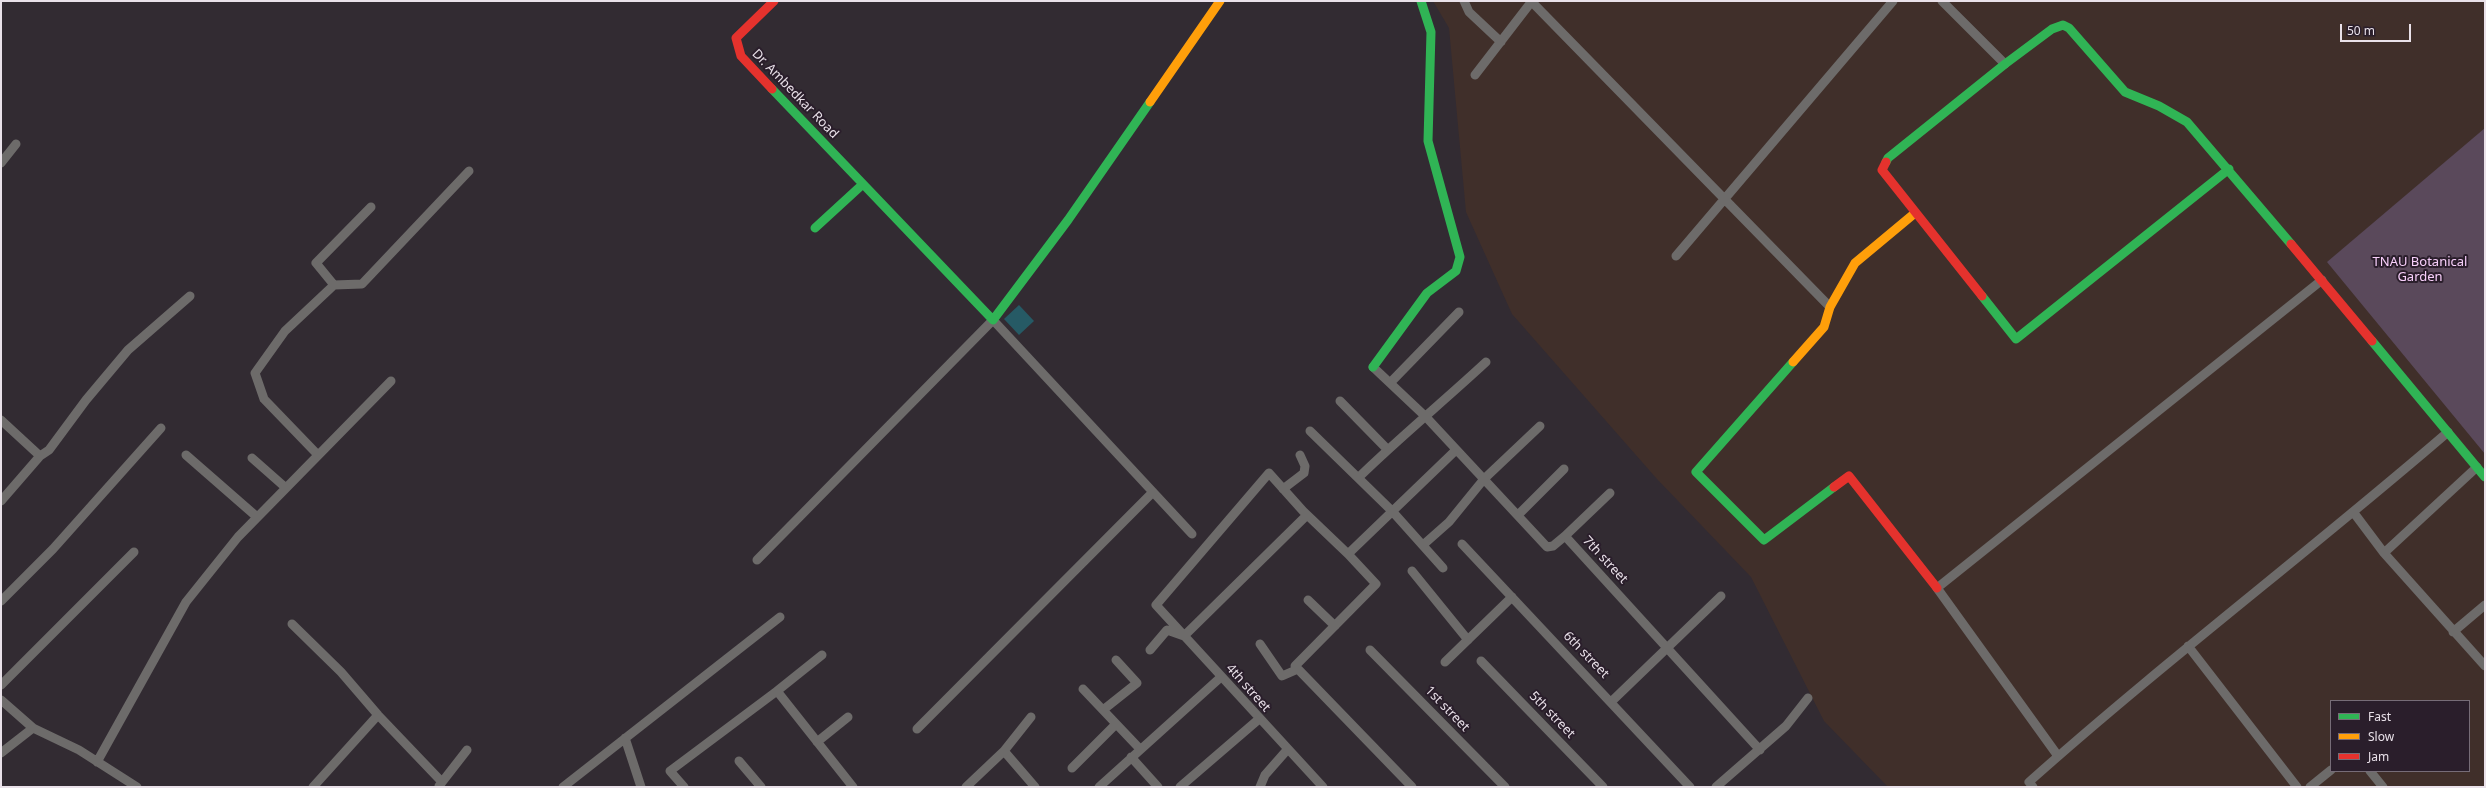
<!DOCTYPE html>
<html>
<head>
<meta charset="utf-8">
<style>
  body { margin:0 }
  #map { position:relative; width:2486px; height:788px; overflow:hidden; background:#322b32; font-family:"Noto Sans",sans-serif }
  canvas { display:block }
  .frame { position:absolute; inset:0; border:2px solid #e9e1e9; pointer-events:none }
  .legend { position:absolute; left:2330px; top:700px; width:140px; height:72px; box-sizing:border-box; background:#2a1e2b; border:1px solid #766c77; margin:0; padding:5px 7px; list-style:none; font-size:12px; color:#e9e1e9 }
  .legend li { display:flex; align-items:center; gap:8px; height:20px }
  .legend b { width:20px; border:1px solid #766c77 }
  .scale { position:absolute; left:2340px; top:24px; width:71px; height:18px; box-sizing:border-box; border:2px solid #e9e1e9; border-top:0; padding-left:5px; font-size:12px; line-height:14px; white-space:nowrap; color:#e9e1e9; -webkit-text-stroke:3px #2a1e2b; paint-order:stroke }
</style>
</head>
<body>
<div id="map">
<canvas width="2486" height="788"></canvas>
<div class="frame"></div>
<ul class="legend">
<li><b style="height:5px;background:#30b455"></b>Fast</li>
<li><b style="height:5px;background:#ff9f0a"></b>Slow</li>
<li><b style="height:5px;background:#e5322d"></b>Jam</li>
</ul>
<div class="scale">50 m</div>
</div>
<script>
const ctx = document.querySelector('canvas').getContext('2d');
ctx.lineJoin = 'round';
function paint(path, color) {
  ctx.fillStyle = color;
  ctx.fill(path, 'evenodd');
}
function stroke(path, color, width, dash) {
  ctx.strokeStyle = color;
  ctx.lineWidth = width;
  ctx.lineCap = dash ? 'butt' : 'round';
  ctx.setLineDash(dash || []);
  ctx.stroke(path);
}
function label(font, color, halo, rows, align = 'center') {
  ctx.font = font + ' "Noto Sans",sans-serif';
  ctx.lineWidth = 4;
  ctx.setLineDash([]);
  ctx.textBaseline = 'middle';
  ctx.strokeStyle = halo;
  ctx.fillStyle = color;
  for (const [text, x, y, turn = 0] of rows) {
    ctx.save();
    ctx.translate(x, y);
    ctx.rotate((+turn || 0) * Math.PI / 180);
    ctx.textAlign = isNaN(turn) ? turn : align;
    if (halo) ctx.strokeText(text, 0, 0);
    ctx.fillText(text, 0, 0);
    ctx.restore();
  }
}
paint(new Path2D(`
  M1433 1H2485V787H1888L1824 721 1751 577 1657 479 1512 314 1466 212 1449 28ZM2331 701H2469V771H2331Z`), '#402f2a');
paint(new Path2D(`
  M2485 128V454L2327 262Z`), '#5a495b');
paint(new Path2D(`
  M1019 305 1034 321 1019 335 1004 319Z`), '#265a65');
stroke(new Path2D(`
  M1464 1 1469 12 1501 42
  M1531 1 1830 307
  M1942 1 2005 64
  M1475 75 1532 1
  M1 163 16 144
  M371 207 316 263 334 285 362 284 469 171
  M1676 256 1893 1
  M1373 367 1426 417 1547 547 1553 546 1565 536 1760 750
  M1390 383 1459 312
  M1340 401 1387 449
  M1 420 40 456
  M1310 431 1392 511 1443 568
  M186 455 257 517
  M318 455 264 399 255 373 285 331 334 285
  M252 458 286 488
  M1359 477C1400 437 1444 401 1486 362
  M1283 489 1304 473 1305 466 1300 455
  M1 501 40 456 49 450 86 400 128 350 190 296
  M2354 513 2384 553 2485 666
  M1518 515 1564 469
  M1565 536 1610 493
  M1462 544 1690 787
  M1423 545 1449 522 1484 479 1540 426
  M2384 553 2477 467
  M757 560 993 320 1192 534
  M1412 571 1468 640
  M1308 600 1335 626
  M1 601 53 549 161 428
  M292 624 341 672 378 715 442 782
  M2453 632 2485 605
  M1260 644 1282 676 1298 669
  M2188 646 2297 787
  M1150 650 1167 630 1184 636 1307 515
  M1370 650 1505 787
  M1481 661 1603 787
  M1445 662 1512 597
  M1 685 134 552
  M1083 689 1140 749
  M777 691 822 655
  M1 700 33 728 79 750 137 787
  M1612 701 1721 596
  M1103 710 1137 683 1116 660
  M917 729 1153 492
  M625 738 641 787
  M817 742 848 717
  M1004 751 1031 717
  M1 753 33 728
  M2058 756 1937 588 2322 280
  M1131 757 1158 787
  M739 761 761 787
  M97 762 186 602 238 537 391 381
  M1072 768 1116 724
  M2370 771 2383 787
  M439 786 467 750
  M313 787 378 715
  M563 787 780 617
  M684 787 670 771 777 691 853 787
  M966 787 1004 751 1035 787
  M1099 787 1221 677
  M1180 787 1259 719
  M1260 787 1265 775 1287 750
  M1323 787 1156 605 1269 473 1303 511 1348 554
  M1412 787 1295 666 1376 584 1348 554 1456 450
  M1716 787 1786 726 1808 698
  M2033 787 2029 782C2165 661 2310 551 2448 432
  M2310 787 2331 770`), '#6d6b6a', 9);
stroke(new Path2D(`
  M772 89 863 184
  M1886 162 1888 158 2005 64 2052 29 2063 25 2069 28 2125 92 2159 106 2187 122 2291 244
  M815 228 863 184 993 320 1068 220 1150 102
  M1982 296 2016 339 2229 169
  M2372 341 2485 477
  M1793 362 1696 472 1764 540 1834 487
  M1373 367 1427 293 1456 271 1460 257 1428 141 1431 32 1421 1`), '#30b455', 9);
stroke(new Path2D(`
  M1150 102 1220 1
  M1793 362 1824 327 1830 307 1855 263 1915 213`), '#ff9f0a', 9);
stroke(new Path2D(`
  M772 89 741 56 736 38 774 1
  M1886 162 1882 170 1982 296
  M2291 244 2372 341
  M1834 487 1849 476 1937 588`), '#e5322d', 9);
label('13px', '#e9e1e9', '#2a1e2b', [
  ["Dr. Ambedkar Road",795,94,46],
  ["7th street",1605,560,47],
  ["6th street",1586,655,46],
  ["4th street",1248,688,48],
  ["1st street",1447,709,46],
  ["5th street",1552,715,46]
]);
label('13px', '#f9d0fc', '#2a1e2b', [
  ["TNAU Botanical",2420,262],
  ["Garden",2420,277]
]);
</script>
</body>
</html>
